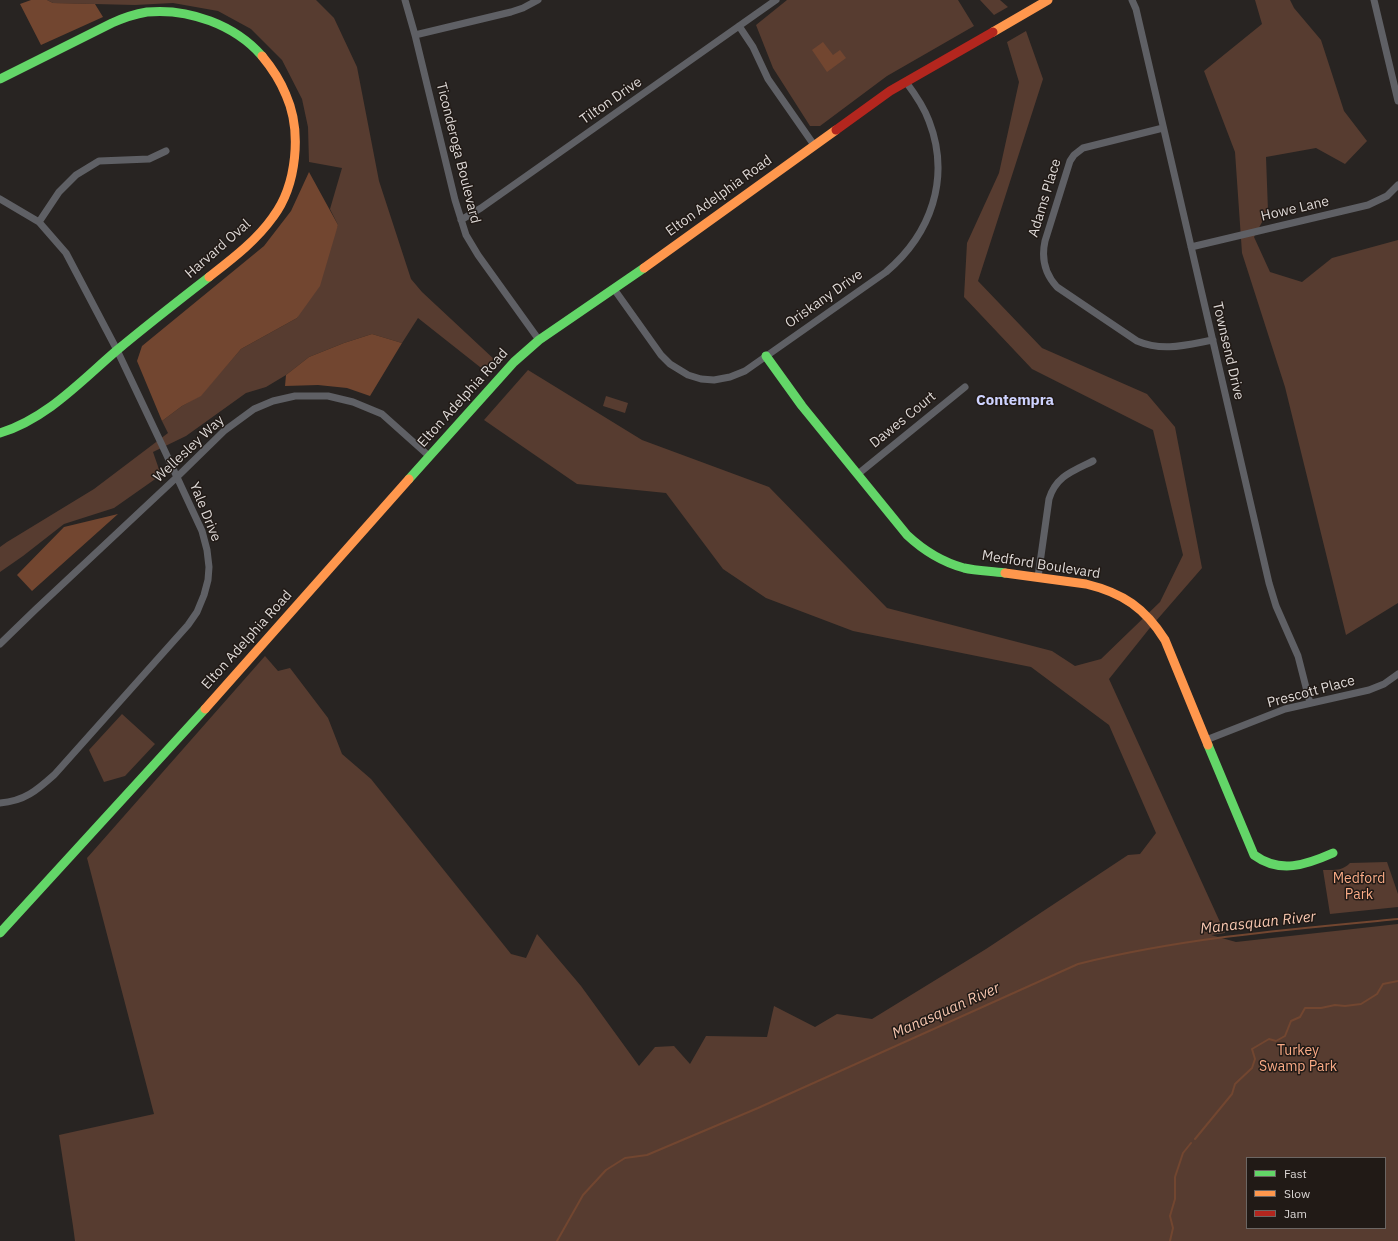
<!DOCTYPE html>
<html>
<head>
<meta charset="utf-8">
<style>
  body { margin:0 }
  #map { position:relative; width:1398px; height:1241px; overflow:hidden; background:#282422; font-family:"IBM Plex Sans",sans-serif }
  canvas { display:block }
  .legend { position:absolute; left:1246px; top:1157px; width:140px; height:72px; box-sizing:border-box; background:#211a16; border:1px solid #6c6663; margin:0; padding:5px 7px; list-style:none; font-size:12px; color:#ddd8d6 }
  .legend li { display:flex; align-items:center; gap:8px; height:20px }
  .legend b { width:20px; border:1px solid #6c6663 }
</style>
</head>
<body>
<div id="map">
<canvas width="1398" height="1241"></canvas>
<ul class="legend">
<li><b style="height:5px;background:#63d668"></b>Fast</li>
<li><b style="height:5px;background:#ff974d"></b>Slow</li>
<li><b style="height:5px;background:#b3261e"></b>Jam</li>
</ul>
</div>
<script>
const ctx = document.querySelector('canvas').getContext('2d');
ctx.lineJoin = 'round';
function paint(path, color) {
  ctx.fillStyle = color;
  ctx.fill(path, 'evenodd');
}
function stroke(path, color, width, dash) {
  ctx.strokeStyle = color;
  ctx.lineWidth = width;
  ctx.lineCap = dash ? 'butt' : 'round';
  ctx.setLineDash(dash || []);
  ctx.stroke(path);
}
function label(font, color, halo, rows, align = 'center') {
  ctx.font = font + ' "IBM Plex Sans",sans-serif';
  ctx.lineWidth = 3;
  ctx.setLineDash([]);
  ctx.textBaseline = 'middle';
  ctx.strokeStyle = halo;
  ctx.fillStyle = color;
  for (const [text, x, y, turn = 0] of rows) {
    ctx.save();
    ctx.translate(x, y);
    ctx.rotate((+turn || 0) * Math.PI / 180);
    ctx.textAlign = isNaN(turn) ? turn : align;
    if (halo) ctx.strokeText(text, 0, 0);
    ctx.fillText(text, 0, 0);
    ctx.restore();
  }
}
paint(new Path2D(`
  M47 0H316L334 18 357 67 379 181 411 279 422 292 496 361 485 371 418 318 402 343 372 334 344 343 309 357 286 375 266 387 246 393 186 436 153 452 161 475 114 508 64 524 23 556 0 572V547L7 542 94 489 168 433 162 421 182 406 201 395 241 349 297 318 338 225 330 209 342 168 309 162 308 127 302 99 282 60 251 29 218 11 173 3 135 5 53 3Z
  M787 0H958L974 26 887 76 820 126H810L773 68 756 25Z
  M980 0H1000L1008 7 994 15Z
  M1255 0H1290L1294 8 1321 40 1344 111 1367 141 1345 164 1316 148 1266 157 1268 211 1254 237 1270 272 1302 282 1332 258 1398 240V603L1346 635 1285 387 1242 253 1235 152 1204 71 1262 24Z
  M1026 31 1043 79 978 281 1042 348 1147 394 1175 427 1202 568 1149 629 1109 679 1225 933 1211 935 1236 942 1398 924V1241H75L73 1226 59 1135 154 1114 87 858 265 656 278 671 290 668 328 718 342 754 371 779 511 954 526 958 537 934 581 986 639 1066 655 1047 674 1046 690 1064 706 1036 767 1037 774 1006 815 1027 837 1014 872 1019 986 949 1128 855 1140 854 1156 833 1109 725 1031 667 853 631 766 598 723 569 666 493 577 484 484 420 528 370 642 440 769 487 887 608 1052 651 1075 666 1101 659 1160 602 1183 555 1153 430 1032 369 964 297 967 243 999 173 1019 82 1007 42ZM1247 1158H1385V1228H1247Z
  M606 396 628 403 625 413 603 406Z
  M122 714 155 744 125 776 104 782 89 750Z
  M1387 862 1398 894V907L1330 914 1323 870C1335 870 1342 871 1350 863Z`), '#573c30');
paint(new Path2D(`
  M31 0H47L53 3 95 4 103 17 41 45 20 4Z
  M823 42 833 55 840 50 846 58 827 72 812 50Z
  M309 172 338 225 320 286 297 318 241 349 201 396 182 406 162 421 137 361 142 346 264 246 291 211Z
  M372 334 402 343 370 396 347 388 318 385 285 386 286 375 309 357 344 343Z
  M118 514 32 591 17 575 64 527Z`), '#724630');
stroke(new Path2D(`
  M1195 1139 1232 1094 1235 1084 1252 1068 1255 1059 1252 1049 1269 1039 1276 1041 1285 1036 1291 1021 1300 1017 1305 1008H1321L1335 1005 1345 1006 1361 1004 1377 994 1383 984 1398 981
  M557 1241 583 1195 606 1170 625 1158 647 1155 758 1108 1078 964C1182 938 1291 929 1398 919
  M1170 1241 1173 1228 1170 1216 1175 1199V1177L1183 1153 1191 1143`), '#724630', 2);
stroke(new Path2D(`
  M405 0 415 35 455 200 466 235 478 255 539 340
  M1132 0 1136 9 1269 583 1276 606 1298 656 1310 703
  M1374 0 1398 101
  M739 26 753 47 768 79 814 145
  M415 35 511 12 523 8 538 0
  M1163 128 1083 148 1074 155 1070 161 1045 241C1041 259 1045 274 1057 287L1137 341C1163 352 1186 345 1213 340
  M0 199 39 222 66 253 117 350 162 445 202 531 207 550 209 567 208 580 204 595 197 612 188 625 55 774C37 790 25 801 0 803
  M461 220 481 208 776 0
  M39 222 59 192 76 175 99 161 149 159 166 151
  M1191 247 1368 205 1387 196 1398 185
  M614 289 661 355 670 364 688 375 701 379 714 380 730 377 745 371 886 272C931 234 951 178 929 121 924 107 915 94 906 82
  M858 474 965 387
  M1038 577 1049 499C1056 476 1073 471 1093 461
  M0 644 35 610 177 477 224 431 254 409 273 401 295 396H328L353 402 382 414 429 456
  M1206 740 1285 709 1369 690 1384 684 1398 674`), '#5f6065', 7);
stroke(new Path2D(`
  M0 79 112 23C123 18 135 14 147 12 189 8 235 25 262 56
  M766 356 802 406 907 535C923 550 942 562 964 568 977 571 991 571 1005 573
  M0 433C46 419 80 382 116 351 146 326 178 301 209 277
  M409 479 514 362 539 340 644 268
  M1208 745 1254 855C1280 874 1306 865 1333 853
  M0 933 205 709`), '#63d668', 9);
stroke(new Path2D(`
  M993 32 1048 0
  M644 268 836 130
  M209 277C232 259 256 241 273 217 297 185 302 131 286 95 280 80 272 68 262 56
  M1005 573 1086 584C1123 593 1145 608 1165 640L1208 745
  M205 709 409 479`), '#ff974d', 9);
stroke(new Path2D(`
  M836 130 890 91 993 32`), '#b3261e', 9);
label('14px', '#ddd8d6', '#211a16', [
  ["Tilton Drive",611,101,-35],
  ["Ticonderoga Boulevard",458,153,76],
  ["Elton Adelphia Road",719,196,-36],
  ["Adams Place",1045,198,-73],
  ["Howe Lane",1295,209,-13],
  ["Harvard Oval",218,249,-41],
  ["Oriskany Drive",824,299,-35],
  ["Townsend Drive",1228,351,77],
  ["Elton Adelphia Road",463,398,-48],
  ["Dawes Court",903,420,-39],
  ["Wellesley Way",189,449,-43],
  ["Yale Drive",205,512,68],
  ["Medford Boulevard",1041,565,9],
  ["Elton Adelphia Road",247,640,-48],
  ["Prescott Place",1311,692,-15]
]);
label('14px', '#faab86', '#211a16', [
  ["Medford",1359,879],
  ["Park",1359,895],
  ["Turkey",1298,1051],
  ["Swamp Park",1298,1067]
]);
label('bold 15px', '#ced3ff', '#211a16', [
  ["Contempra",1015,401]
]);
label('italic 15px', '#f6c6af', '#211a16', [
  ["Manasquan River",1258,923,-6],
  ["Manasquan River",946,1011,-24]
]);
</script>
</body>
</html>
